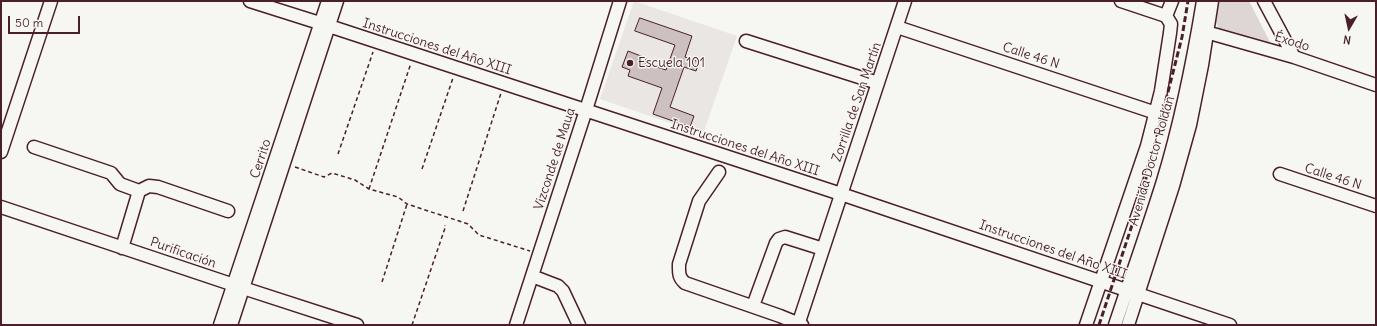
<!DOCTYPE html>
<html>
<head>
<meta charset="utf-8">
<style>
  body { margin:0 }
  #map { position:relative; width:1377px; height:326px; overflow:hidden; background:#f6f6f2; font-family:Delius,sans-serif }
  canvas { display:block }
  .frame { position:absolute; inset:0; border:2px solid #4a1f2b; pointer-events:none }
  .north { position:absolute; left:1329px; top:8px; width:40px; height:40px; -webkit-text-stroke:3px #f6f6f2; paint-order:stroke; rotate:189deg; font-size:11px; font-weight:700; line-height:16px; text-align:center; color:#4a1f2b }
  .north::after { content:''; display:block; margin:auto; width:14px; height:18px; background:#4a1f2b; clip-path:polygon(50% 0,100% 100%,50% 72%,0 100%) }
  .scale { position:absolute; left:8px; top:16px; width:72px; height:18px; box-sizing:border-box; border:2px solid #4a1f2b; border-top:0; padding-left:5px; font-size:12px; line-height:14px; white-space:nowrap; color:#4a1f2b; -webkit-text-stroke:3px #f6f6f2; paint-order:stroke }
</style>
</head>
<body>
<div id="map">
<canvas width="1377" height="326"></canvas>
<div class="frame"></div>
<div class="north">N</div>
<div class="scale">50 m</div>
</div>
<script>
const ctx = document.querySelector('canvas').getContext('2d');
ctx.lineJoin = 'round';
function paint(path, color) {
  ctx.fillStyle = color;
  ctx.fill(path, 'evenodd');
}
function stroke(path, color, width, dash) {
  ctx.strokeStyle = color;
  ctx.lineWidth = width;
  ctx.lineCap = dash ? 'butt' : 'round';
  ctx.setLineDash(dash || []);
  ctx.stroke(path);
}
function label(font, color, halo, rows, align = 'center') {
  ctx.font = font + ' Delius,sans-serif';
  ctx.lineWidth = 3;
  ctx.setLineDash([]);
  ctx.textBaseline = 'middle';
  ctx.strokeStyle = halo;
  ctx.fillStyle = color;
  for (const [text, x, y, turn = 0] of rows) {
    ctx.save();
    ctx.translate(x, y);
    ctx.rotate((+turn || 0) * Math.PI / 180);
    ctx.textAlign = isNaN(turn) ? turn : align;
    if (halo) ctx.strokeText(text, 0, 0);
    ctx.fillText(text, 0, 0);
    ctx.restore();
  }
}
paint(new Path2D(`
  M634 1 737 36 703 134 600 99Z`), '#e9e6e3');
paint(new Path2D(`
  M1219 1H1249L1271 44 1219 29 1215 20Z`), '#ddd6d5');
const building = new Path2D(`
  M640 18 692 36 685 57 699 62 696 71 684 67 670 107 694 116 690 127 653 114 662 88 628 76 630 70 622 67 628 51 646 58 645 63 666 70 675 45 635 31Z`);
paint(building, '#ccc1c0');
stroke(building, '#4a1f2b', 1);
const minor = new Path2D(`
  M250 1 329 26 841 194 1230 325
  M1121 1 1166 16
  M1264 1 1294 57
  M1166 16 1172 1
  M897 27 1156 113
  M1199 30 1294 57 1376 85
  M746 41 878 83
  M34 147 111 173 120 184 139 191 122 248
  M1 152 51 1
  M719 172 699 201 679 264C679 272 678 277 685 283L780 316 802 325
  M1280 174 1376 206
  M139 191 149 186 158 187 228 211
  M1 207 243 288 357 325
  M532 276 558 286 563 291 579 325
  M753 306 776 243 779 239 785 237 823 249
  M220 325 328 1
  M231 325 337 1
  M516 325 586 110 620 1
  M798 325 905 1
  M1086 325 1147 146 1161 91 1170 33 1171 24 1166 16
  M1115 325C1131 277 1148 229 1163 181 1181 122 1193 62 1203 1
  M1128 325 1173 186 1190 125 1202 65 1212 1`);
stroke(minor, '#4a1f2b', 15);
stroke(new Path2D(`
  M338 154 373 52
  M295 167 324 177 332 173 355 180 369 189 398 197 407 204 468 224 479 235 530 251
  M422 169 453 78
  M369 189 411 63
  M463 211 501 93
  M382 282 407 204
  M412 325 445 228V225`), '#4a1f2b', 1.5, [4, 3]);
stroke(minor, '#f6f6f2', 12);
stroke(new Path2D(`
  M1099 325 1141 198 1182 37 1188 1`), '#4a1f2b', 3, [6, 3]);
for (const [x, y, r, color] of [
  [630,63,4,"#4a1f2b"]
]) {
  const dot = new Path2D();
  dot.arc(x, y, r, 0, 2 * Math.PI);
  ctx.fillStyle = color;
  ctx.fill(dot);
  stroke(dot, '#f6f6f2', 1.5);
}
label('13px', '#4a1f2b', '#f6f6f2', [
  ["Éxodo",1292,42,17],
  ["Instrucciones del Año XIII",437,47,18],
  ["Calle 46 N",1031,56,18],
  ["Zorrilla de San Martín",857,102,-71],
  ["Instrucciones del Año XIII",745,148,18],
  ["Cerrito",261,159,-72],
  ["Vizconde de Maua",555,159,-72],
  ["Avenida Doctor Roldán",1152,161,-74],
  ["Calle 46 N",1333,177,18],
  ["Instrucciones del Año XIII",1053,250,19],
  ["Purificación",183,253,19]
]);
label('13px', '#4a1f2b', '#f6f6f2', [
  ["Escuela 101",638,63]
], 'left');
</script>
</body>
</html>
